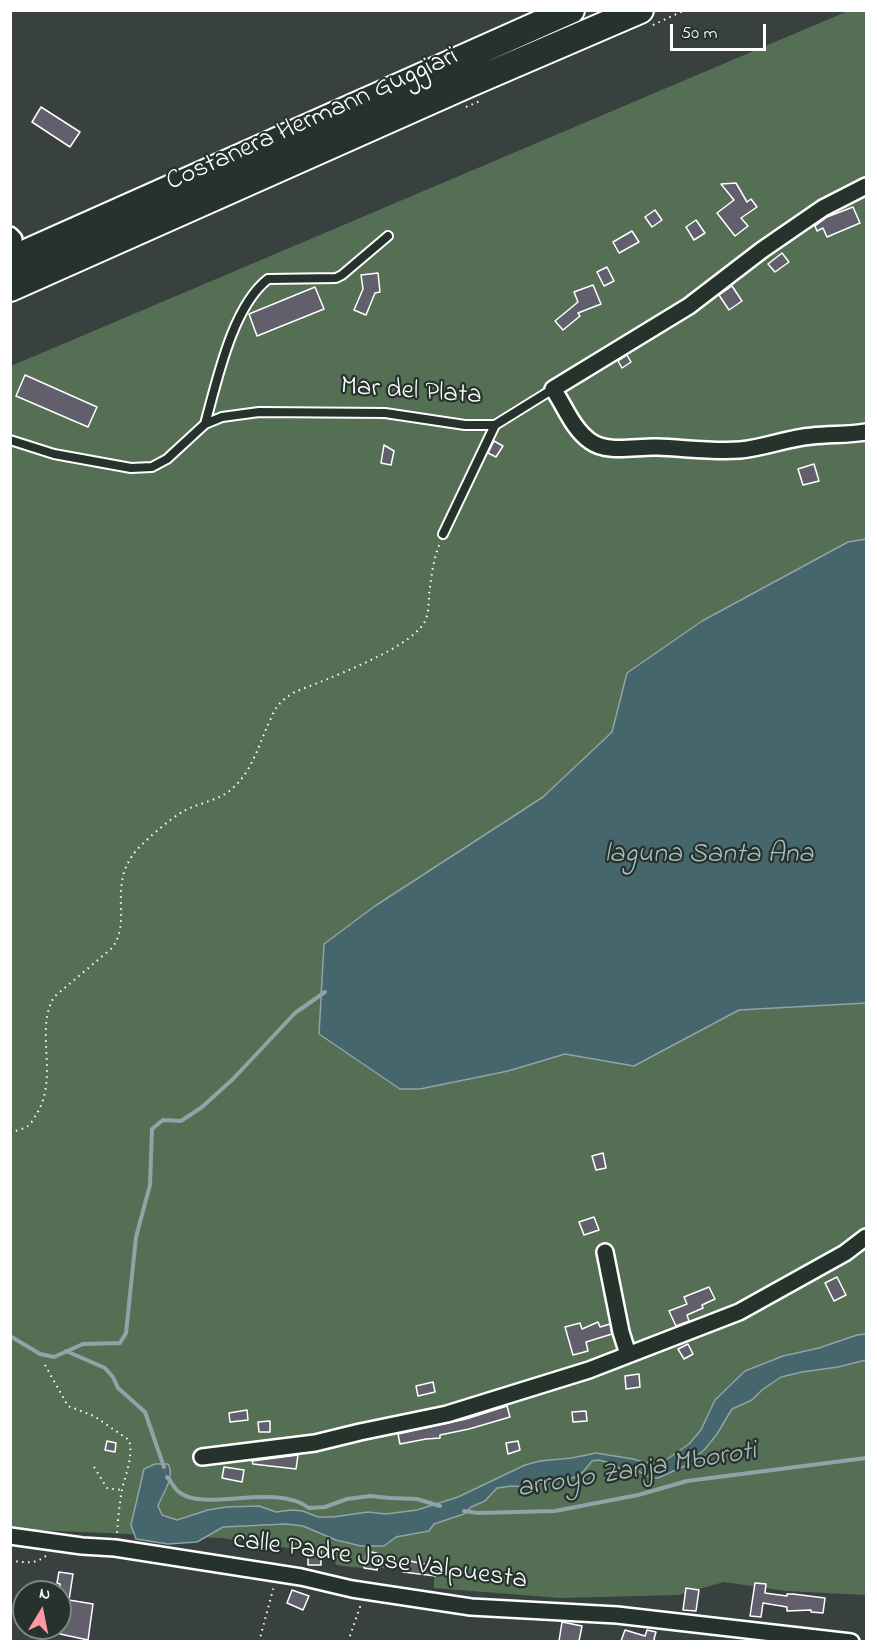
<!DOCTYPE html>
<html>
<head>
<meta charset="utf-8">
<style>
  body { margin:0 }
  #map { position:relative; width:877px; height:1652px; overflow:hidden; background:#384040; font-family:"Indie Flower",sans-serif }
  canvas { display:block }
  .frame { position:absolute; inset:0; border:12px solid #fff; pointer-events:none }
  .north { position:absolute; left:12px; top:1580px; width:60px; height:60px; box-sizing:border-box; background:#26332d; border:2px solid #7d8581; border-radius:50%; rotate:10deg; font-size:16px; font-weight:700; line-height:24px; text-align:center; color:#fff }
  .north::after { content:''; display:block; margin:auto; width:21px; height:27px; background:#ff9aa2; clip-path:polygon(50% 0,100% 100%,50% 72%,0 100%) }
  .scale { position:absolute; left:670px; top:24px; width:96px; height:27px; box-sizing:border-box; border:3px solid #fff; border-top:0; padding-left:8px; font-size:18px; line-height:21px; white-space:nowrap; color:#fff; -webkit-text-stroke:4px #26332d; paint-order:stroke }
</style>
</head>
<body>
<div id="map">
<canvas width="877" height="1652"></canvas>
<div class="frame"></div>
<div class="north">N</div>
<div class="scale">50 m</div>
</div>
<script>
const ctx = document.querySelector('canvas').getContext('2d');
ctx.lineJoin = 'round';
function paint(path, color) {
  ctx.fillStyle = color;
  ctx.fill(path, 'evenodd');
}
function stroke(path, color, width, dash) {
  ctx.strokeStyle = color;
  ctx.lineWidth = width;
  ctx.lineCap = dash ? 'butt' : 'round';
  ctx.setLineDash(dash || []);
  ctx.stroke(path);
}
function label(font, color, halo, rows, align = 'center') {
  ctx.font = font + ' "Indie Flower",sans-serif';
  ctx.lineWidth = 4.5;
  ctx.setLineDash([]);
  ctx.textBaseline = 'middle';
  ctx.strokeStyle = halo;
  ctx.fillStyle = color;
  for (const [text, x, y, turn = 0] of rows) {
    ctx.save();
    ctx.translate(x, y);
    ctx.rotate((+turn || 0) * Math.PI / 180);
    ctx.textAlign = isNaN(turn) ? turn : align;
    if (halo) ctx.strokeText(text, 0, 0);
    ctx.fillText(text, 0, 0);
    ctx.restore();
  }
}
paint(new Path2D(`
  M848 11H866V1595L786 1591 724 1582 678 1595 560 1598 434 1588V1574C402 1565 369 1571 337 1565L328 1554 221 1538 11 1529V366Z`), '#556f55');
const water = new Path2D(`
  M866 539V1003L739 1010 634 1066 565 1054 508 1071 420 1089H400L319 1034 324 944 375 906 543 797 612 732 627 673 702 621 848 542Z
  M866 1334V1360L838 1367 802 1372 781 1377 762 1390 752 1400 732 1409 717 1434 705 1449 687 1465 658 1478H652L634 1469H622L607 1462 598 1460 592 1461 583 1472 573 1478 555 1479 527 1487 512 1486 497 1488 485 1501 471 1507 464 1514 434 1524 429 1531 396 1537 384 1546H361L336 1540 303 1526 286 1524 223 1527 197 1542 168 1544 136 1539 131 1525 144 1469 155 1464H168C176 1477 162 1494 158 1506L162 1515 177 1520 208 1510 226 1507 259 1506 276 1512 291 1510 303 1511 318 1517H333L368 1512 386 1514 417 1510 458 1497 525 1465 540 1461 572 1458 596 1453 633 1459 654 1465 663 1462 689 1444 701 1430 715 1400 745 1371 783 1356 819 1348 857 1335Z`);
paint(water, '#46666d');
stroke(water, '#90a3a7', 1.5);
stroke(new Path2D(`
  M10 1336 40 1354 54 1357 83 1344 120 1343 126 1333 136 1237 150 1185 152 1129 163 1120 181 1121 202 1107 233 1079 295 1013 325 992
  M66 1351 105 1368 113 1377 118 1388 145 1412 164 1467
  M167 1477C171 1481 174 1488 179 1492 204 1513 274 1482 309 1508L325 1507 347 1499 370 1496 390 1498 417 1499 440 1506
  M464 1511 478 1513 555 1511 638 1495 687 1481 866 1458`), '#90a3a7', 4);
const building = new Path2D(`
  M41 107 80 132 70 147 32 122Z
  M736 183 747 202 751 199 757 207 741 218 748 226 735 236 717 213 734 200 721 184Z
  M853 207 860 223 827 237 823 228 817 231 815 226 827 217Z
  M655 210 662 220 652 227 645 217Z
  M696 220 705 233 694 240 686 227Z
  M632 231 639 242 619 253 613 242Z
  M782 253 789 262 775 272 768 264Z
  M607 267 614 281 604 286 597 272Z
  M378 273 380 292 375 293 366 315 354 310 363 289 361 275Z
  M593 285 601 304 578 313 580 316 563 330 555 321 578 302 574 292Z
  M732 286 742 301 729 310 719 295Z
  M315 287 324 309 257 336 249 314Z
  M627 355 631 362 622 368 618 361Z
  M25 375 97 407 88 427 16 396Z
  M494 441 503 446 496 457 488 453Z
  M384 445 394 451 391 465 381 463Z
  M814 464 819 481 803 485 798 469Z
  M603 1153 606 1168 596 1170 592 1156Z
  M594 1217 599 1230 584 1235 579 1222Z
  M837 1277 846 1295 834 1301 825 1283Z
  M709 1287 715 1299 702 1305 703 1308 687 1315 689 1321 676 1326 669 1311 687 1304 684 1297Z
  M598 1322 600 1327 610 1324 612 1334 586 1342 588 1351 573 1355 565 1327 580 1323 582 1329Z
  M688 1344 693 1354 684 1359 678 1349Z
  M639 1374 640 1387 626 1389 625 1376Z
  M433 1382 435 1392 418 1396 416 1386Z
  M507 1406 510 1417 469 1429 440 1435V1438L426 1439 400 1444 398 1434 466 1419Z
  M247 1410 248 1420 230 1422 229 1413Z
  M586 1411 587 1421 573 1422 572 1412Z
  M270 1421V1432H259L258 1422Z
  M107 1441 116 1443 115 1452 105 1450Z
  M518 1441 520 1450 508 1454 506 1443Z
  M298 1455 296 1469 253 1464 252 1461Z
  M224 1467 244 1470 242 1482 222 1478Z
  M308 1549H321V1565H308Z
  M367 1551 380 1554 377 1570 364 1568Z
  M405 1560 438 1567 436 1576 403 1572Z
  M59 1572 73 1574 69 1600 93 1604 88 1640 60 1634V1584L57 1583Z
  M755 1583 766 1584 765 1593 787 1596V1594H793L825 1598 823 1613 811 1612V1610L787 1611V1607L763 1603 761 1617 750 1616Z
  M686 1588 699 1590 696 1611 683 1610Z
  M292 1590 309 1596 303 1610 287 1603Z
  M562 1622 582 1626 579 1641H559Z
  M625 1630 645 1636 647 1630 656 1632 654 1639 655 1641H621Z`);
paint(building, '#615f6b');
stroke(building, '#fff', 1.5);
const service = new Path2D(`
  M205 424C217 381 232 307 268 279L336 278 342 275 388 236
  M10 440 54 454 131 468 152 467 167 459 205 424 222 417 259 412 385 413 465 425H495L553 389
  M443 534 495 425`);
const minor = new Path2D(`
  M866 186 823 208 762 250 689 306 553 389C565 406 572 428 590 441 607 454 637 446 657 447 685 448 712 452 740 450 764 448 787 438 812 436 830 434 848 435 866 432
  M10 235 14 239 13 259
  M605 1252 621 1332 628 1354
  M202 1457 315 1443 360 1432 447 1414 589 1370 739 1312 845 1253 866 1237
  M10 1536 82 1546 115 1548 301 1577 352 1589 471 1607 617 1615 851 1642`);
const trunk = new Path2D(`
  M10 260 571 10
  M10 288 468 84 640 10`);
stroke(service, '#fff', 12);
stroke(minor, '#fff', 20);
stroke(trunk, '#fff', 30);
stroke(new Path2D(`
  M653 25 685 10
  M466 107 480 101
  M10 1132C16 1131 23 1129 28 1126 31 1124 34 1118 36 1115 60 1077 34 1031 54 997L112 948C127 928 118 904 122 882 123 872 127 864 132 856 138 846 173 816 184 811 200 802 220 801 234 787 251 771 258 748 267 727 270 721 273 712 277 707 282 700 288 696 295 692 324 680 408 650 424 623 430 613 428 599 430 587 432 572 434 557 440 543
  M45 1365 68 1406 94 1416 129 1440C134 1459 124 1476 121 1495 119 1508 118 1521 117 1533
  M94 1467 107 1488 122 1490
  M10 1561C26 1562 35 1565 47 1555
  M259 1642 274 1586
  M351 1642 350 1636 361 1604`), '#fff', 2, [1.5, 4.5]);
stroke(service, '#26332d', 8);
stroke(minor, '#26332d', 15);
stroke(trunk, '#26332d', 26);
label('27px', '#fff', '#26332d', [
  ["Costanera Hermann Guggiari",313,121,-24],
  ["Mar del Plata",411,393,4],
  ["calle Padre Jose Valpuesta",380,1562,8]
]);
label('italic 28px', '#acbabd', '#26332d', [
  ["laguna Santa Ana",709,856],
  ["arroyo Zanja Mboroti",637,1472,-9]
]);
</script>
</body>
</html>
